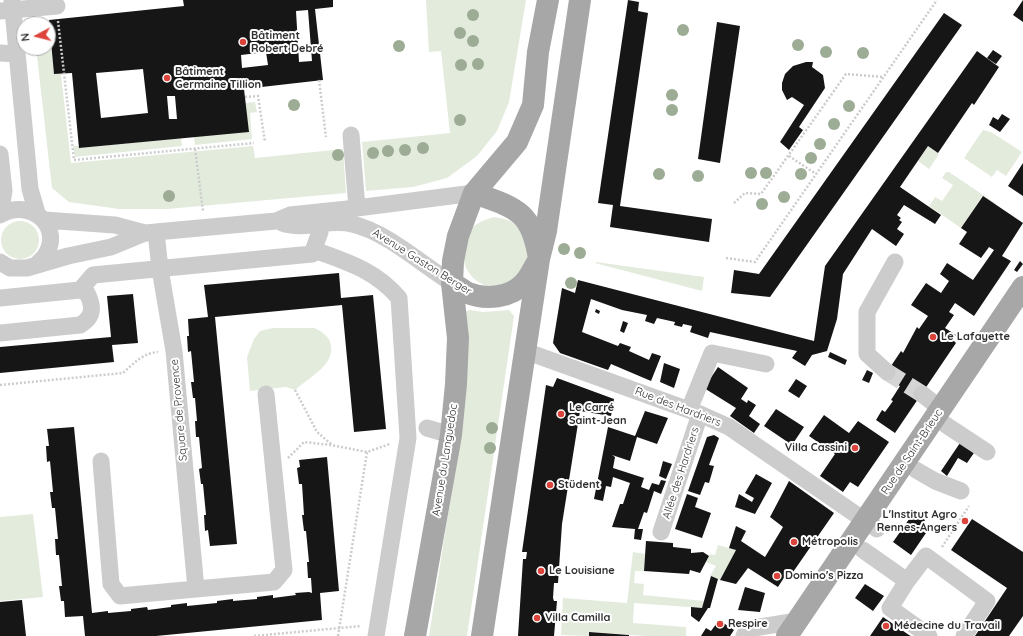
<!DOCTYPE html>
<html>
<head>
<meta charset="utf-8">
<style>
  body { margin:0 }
  #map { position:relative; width:1023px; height:636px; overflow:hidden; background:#fff; font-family:Quicksand,sans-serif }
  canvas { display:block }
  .north { position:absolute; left:16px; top:16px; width:40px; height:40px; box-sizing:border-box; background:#fff; border:1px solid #acacac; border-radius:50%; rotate:263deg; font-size:11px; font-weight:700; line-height:16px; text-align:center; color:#2f2f2f }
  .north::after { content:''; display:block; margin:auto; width:14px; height:18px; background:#dc433b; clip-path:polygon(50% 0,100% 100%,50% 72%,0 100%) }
</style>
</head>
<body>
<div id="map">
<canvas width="1023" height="636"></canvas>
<div class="north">N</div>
</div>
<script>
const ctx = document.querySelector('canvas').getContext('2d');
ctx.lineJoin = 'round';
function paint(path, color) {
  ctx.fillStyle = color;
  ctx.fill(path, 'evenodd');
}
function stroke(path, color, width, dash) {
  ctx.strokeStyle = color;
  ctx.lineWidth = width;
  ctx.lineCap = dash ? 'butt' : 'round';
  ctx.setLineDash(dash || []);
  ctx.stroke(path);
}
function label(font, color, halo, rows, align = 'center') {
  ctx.font = font + ' Quicksand,sans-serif';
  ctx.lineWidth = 4;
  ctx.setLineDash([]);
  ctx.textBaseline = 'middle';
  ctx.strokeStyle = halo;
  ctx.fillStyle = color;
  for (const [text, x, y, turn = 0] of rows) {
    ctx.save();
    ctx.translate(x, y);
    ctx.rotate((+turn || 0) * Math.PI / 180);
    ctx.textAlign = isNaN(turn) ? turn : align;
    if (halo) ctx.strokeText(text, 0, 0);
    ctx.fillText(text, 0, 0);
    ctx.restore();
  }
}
paint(new Path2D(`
  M426 0H526L509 102 497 131 477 156 447 178 413 187 366 191 362 142 450 133 441 51 429 52Z
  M49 20 54 74H61L71 163 253 146 255 158 343 149 346 193 167 209H119L69 202 52 188 38 65 36 48H48V24H34V22Z
  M255 102 257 112 250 113 252 139 195 145 194 137 245 103Z
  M983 130 991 132 1022 152 1006 176 997 170 992 177 964 158Z
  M181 138 182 146 75 157 73 146H79L80 148Z
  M928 146 939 154 929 169 918 161Z
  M946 172H949L995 203 994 204 982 196 961 228 929 206 935 197 942 201 953 185 942 178Z
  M494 217C520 220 520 231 532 252L516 282C509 283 499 288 492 287 467 283 456 256 467 235 472 224 484 220 494 217Z
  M1 240a19 19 0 1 1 38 0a19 19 0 1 1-38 0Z
  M596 262 704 277 702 291 595 263Z
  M470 310 483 312 509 310 514 316 467 636H429L460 437 463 312Z
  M273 328H314C320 330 328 336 330 342 338 364 308 378 295 390L286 387 250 391 247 357 254 339 260 331Z
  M33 514 43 597 0 601V517Z
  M718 545 736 550 720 580 710 576 716 566 706 562 710 554 715 555Z
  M633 552 645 554 644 571H635L634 583 644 584 643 595 704 601 702 608 634 603 633 623 686 627V636H646L590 632 589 636 561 635 563 598 627 603Z`), '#e3ebdd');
paint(new Path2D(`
  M183 0H333V7L315 9 323 80 244 89 249 132 79 148 72 73 54 74 49 20 184 6ZM308 10 312 61 299 62 296 11ZM266 52 268 65 242 68 241 55ZM143 69 148 113 101 118 96 73ZM167 96H175L177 119H169Z
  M628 0 639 2 638 11 648 13 620 206 712 219 709 242 610 227 613 205 598 203Z
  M1023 0V22L1013 15Z
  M944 13 962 25 770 297 731 293 734 270 759 274Z
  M717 22 740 26 720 163 698 159Z
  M993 50 1002 56 996 64 987 58Z
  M977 51 999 67 974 105 972 103 938 153 928 146 900 187 941 215 935 224 904 205 897 215 901 218 899 220 902 222 897 229 904 234 896 246 872 229 843 274 837 319 827 351 812 355 805 366 792 358 797 351 710 332 708 338 690 332 692 326 683 324 682 327 674 325 675 322 657 318 654 324 645 321 647 315 622 310 591 299 582 332 618 346 620 343 631 347 629 351 649 360 652 353 661 356 651 381 611 364 608 370 560 353 553 343 562 288 575 293 578 280 814 341 825 266Z
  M806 62H813L812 67 823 75 825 88 799 127 803 130 789 150 780 142 804 105 792 97 787 100 782 90V83L785 74 793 66Z
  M1002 114 1010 119 1000 132 989 125 993 117 998 120Z
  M1023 163V196L1008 186Z
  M983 196 1023 223 1002 256 1011 261 974 316 955 303 949 312 954 315 945 328 956 335 953 340 956 343 895 433 876 420 882 410 885 412 893 401 891 400 900 386 883 378 901 351 903 353 917 327 919 329 928 316 911 305 926 283 941 293 949 281 940 274 947 263 973 280 994 250 989 247 981 258 959 244 967 232 961 228Z
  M1020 261 1023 264 1017 272 1014 270Z
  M339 273 341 298 373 295 386 429 354 432 342 305 215 317 237 544 210 546 208 530 205 531 204 515H206L203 484H201L199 469 202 468 199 437H196L195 421H197L195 398H193L191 382H194L191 351 188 352 187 336H189L188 319 208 317 204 285Z
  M133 294 138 343 112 345 114 362 0 373V347L111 337 107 296Z
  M596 309 600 311 599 314 595 312Z
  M623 321 628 323 624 333 620 331Z
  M830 352 847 360 845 365 828 357Z
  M664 363 680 369 674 388 660 382Z
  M718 367 748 388 741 399 747 403 748 400 756 405 749 416 760 424 754 433 730 416 736 408 704 388Z
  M867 370 873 373 869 383 862 380Z
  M557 378 614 399 611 416 580 411 562 524 558 583H554L553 598 554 601H557L554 636H518L523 559H526L527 552H522L546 385 553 387Z
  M796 379 807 386 799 398 788 391Z
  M776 409 804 427 792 445 764 426Z
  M645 411 668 418 657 444 637 437 630 461 612 455 615 457 613 468 644 478 641 487 649 490 652 483 659 485 661 480 666 481 661 494 654 491 647 513 644 512 638 529H643L641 540 634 539 635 529 612 527 620 504H623L630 483 613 477 611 487 606 486 603 501 594 499 608 427 635 436Z
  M824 415 849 433 858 421 889 442 858 487 850 482 843 492 820 476 835 454 809 436Z
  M74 427 92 613 108 611V613L131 611V609L147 607 148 610 171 607V605L187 603V606L217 603V601L233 599V601L257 599V597L273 595V598L296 595 295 593 309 592 312 593 311 578H308L307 562H309L306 531H304L302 515H304L302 484H299L297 468 300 467 299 460 327 457 339 591 320 593 322 620 156 636H85L83 616 65 617 64 601H61L59 586H62L59 555H56L55 539H58L55 508H52L50 492H53L50 461 47 462 46 446H49L47 429Z
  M714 435 719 438 709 465 714 466 709 483 705 482 700 495 688 491 707 437Z
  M962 440 976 450 967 463 958 458 947 476 941 471Z
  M663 461 672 464 666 479 659 476Z
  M756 474 772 483 755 514 735 507 739 494 752 502 754 498 745 493Z
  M789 481 834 513 791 575 787 573 778 587 748 568 736 584 720 580 736 550 729 548 736 526 746 531 741 541 765 557 783 527 770 517Z
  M687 494 698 498 695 507 711 513 702 538 675 529Z
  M914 512 925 520 919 529 926 533 911 555 893 542Z
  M972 519 1023 552V616L1009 636H975L1007 588 951 550Z
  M646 541 673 543V547L691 549V553L703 552 709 556 700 573 690 570 689 574 644 571Z
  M711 576 718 579 710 608H708L699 622 691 616V607L702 608Z
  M865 584 884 596 873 611 855 598Z
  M745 587 765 593 760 612 738 610Z
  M22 600 26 636H0V602Z
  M883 617 909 635 911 636H870Z
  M719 620 734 630 730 636H701L706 628 711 631Z
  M589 632 629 635V636H589Z`), '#161616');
stroke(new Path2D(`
  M887 372 922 394`), '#d5d5d5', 17, [17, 8]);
stroke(new Path2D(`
  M58 21 74 160 254 143
  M319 80 326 137
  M245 97 258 96 265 142
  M195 149 203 211
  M789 156 816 174
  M734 203 745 193 761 194 846 74 883 77
  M726 258 755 262 937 0
  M0 385 123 373C133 364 143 353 158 352
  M295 390 317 432 331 444
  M288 458 304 442 331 445 367 452 390 444
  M942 547 969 506
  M254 636 361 626
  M338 636 367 452`), '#ccc', 2.5, [2, 2]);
stroke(new Path2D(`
  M12 0 30 189 37 213
  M0 11 57 6
  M0 53 17 54
  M351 135 357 208
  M0 154 4 191 0 214
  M0 215C31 197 64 227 45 256 43 259 39 262 36 265
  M44 220 115 225 145 233
  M282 223C305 231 330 218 352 224 387 232 421 264 452 283
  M314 250C347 262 375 270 399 298L408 438 376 636
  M0 262 10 268H27L68 256 111 247 145 233 276 221 290 215 357 208 474 193
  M0 298 80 290
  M0 333 80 325C94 317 94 307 87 293L80 290 93 275 312 254 320 232 319 212
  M525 351 700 414 729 427 877 529
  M887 372 867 354V312L895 262
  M922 394 941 409
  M689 410 712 353 766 364
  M946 425 987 452
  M427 428 451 435
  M101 461 111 584 120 596 196 589 174 351 160 269 156 232
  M916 470 935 481 961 491
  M661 532 700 414
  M863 550 907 581 926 556 987 601 964 636
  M907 581 890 608 929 636
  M196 589 274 582 284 570 266 394
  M744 636 748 629 797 621`), '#ccc', 17);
stroke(new Path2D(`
  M452 283C457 286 463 290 468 293 485 300 511 298 524 283 530 277 534 267 539 259 532 211 516 208 474 193
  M415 636 451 435 456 384 458 338 452 283 453 261 458 236 474 193 517 142 533 105 538 52 548 0
  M482 636 539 259 546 231 580 0
  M787 636 1023 287`), '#a7a7a7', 22);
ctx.fillStyle = '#9dac95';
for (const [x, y] of [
  [473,15],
  [683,30],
  [460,33],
  [473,41],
  [798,45],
  [399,46],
  [826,52],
  [863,53],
  [478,64],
  [461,65],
  [672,95],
  [294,105],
  [849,106],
  [672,110],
  [460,120],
  [834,124],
  [820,144],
  [423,148],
  [405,150],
  [388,151],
  [373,153],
  [338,155],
  [811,158],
  [751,173],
  [766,173],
  [659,174],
  [801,174],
  [698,176],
  [169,196],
  [784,197],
  [762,204],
  [564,249],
  [580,253],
  [571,283],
  [492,428],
  [490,448]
]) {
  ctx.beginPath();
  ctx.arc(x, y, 6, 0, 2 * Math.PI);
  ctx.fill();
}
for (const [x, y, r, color] of [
  [243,42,4,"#dc433b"],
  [167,78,4,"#dc433b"],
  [933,337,4,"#dc433b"],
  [561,414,4,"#dc433b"],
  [855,448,4,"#dc433b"],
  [550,485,4,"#dc433b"],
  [965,521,4,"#dc433b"],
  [794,542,4,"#dc433b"],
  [541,571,4,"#dc433b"],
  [777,576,4,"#dc433b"],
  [537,618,4,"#dc433b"],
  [720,624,4,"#dc433b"],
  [886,626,4,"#dc433b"]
]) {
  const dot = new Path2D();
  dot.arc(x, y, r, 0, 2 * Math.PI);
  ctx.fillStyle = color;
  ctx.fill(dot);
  stroke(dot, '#fff', 1.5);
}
label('bold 11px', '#2f2f2f', '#fff', [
  ["Bâtiment",251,36],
  ["Robert Debré",251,49],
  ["Bâtiment",175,72],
  ["Germaine Tillion",175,85],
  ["Le Lafayette",941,337],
  ["Le Carré",569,408],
  ["Saint-Jean",569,421],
  ["Villa Cassini",847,448,"right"],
  ["Stüdent",558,485],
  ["L'Institut Agro",957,515,"right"],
  ["Rennes-Angers",957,528,"right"],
  ["Métropolis",802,542],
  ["Le Louisiane",549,571],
  ["Domino's Pizza",785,576],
  ["Villa Camilla",545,618],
  ["Respire",728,624],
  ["Médecine du Travail",894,626]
], 'left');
label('11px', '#2f2f2f', '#fff', [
  ["Avenue Gaston Berger",422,262,32],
  ["Rue des Hardriers",678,407,21],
  ["Square de Provence",179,410,-95],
  ["Rue de Saint-Brieuc",912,452,-56],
  ["Avenue du Languedoc",445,460,-81],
  ["Allée des Hardriers",681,473,-72]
]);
</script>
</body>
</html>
